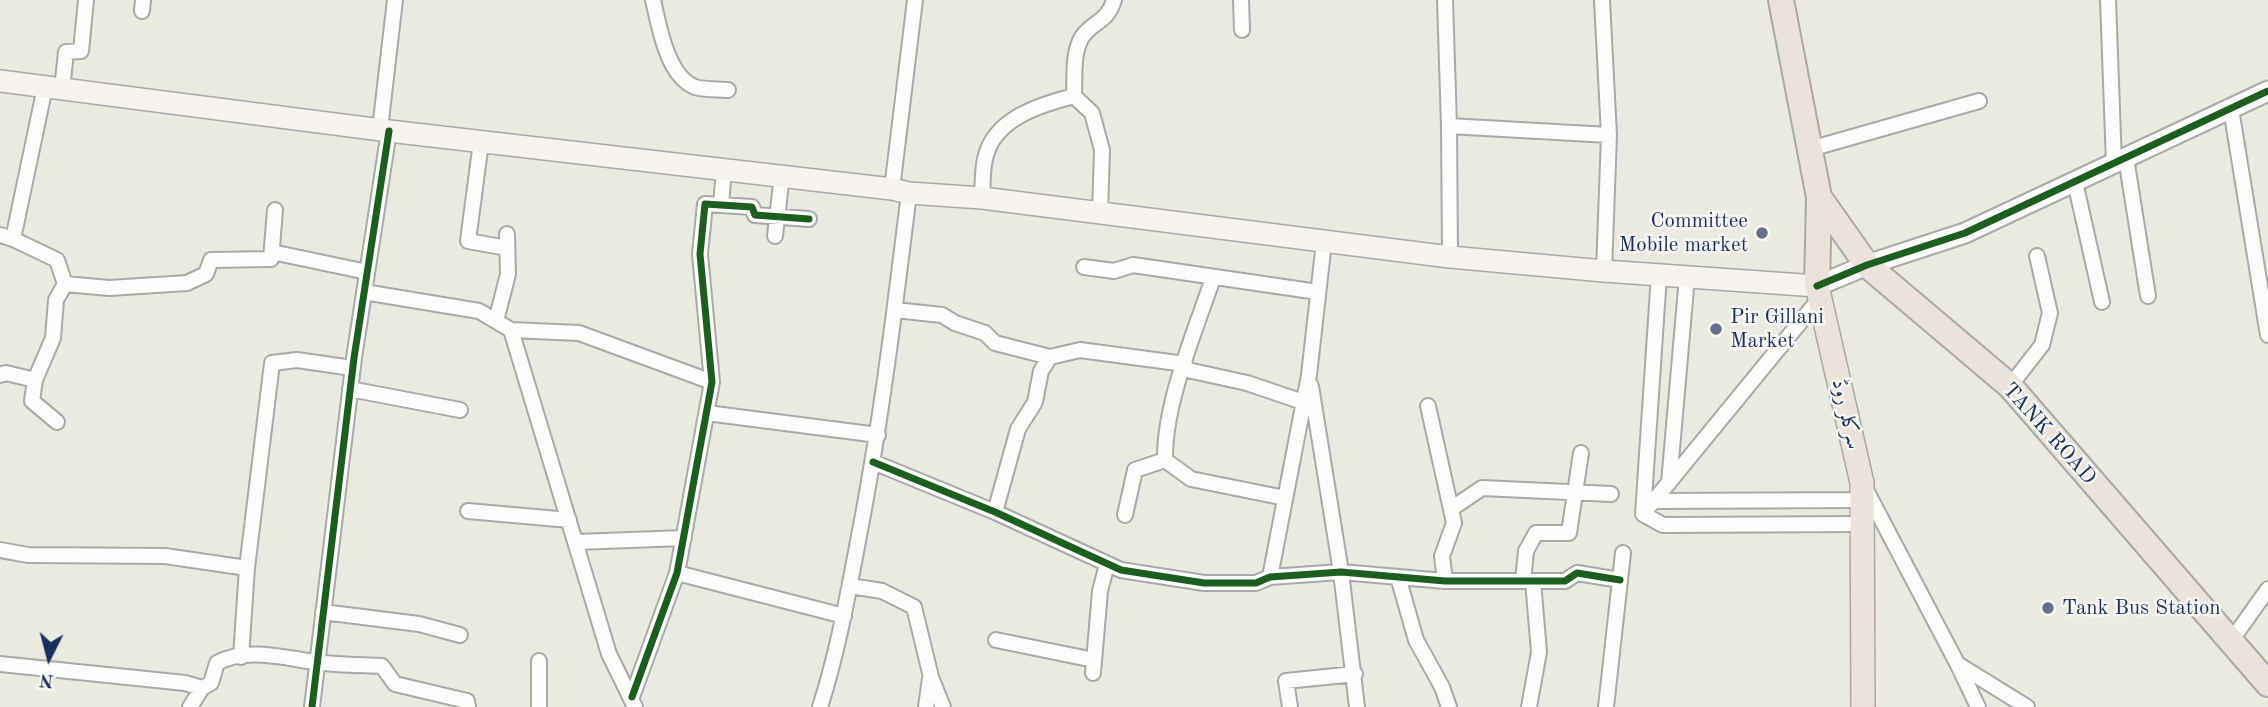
<!DOCTYPE html>
<html>
<head>
<meta charset="utf-8">
<style>
  body { margin:0 }
  #map { position:relative; width:2268px; height:707px; overflow:hidden; background:#ebeae0; font-family:"Old Standard TT",serif }
  canvas { display:block }
  .north { position:absolute; left:14px; top:623px; width:70px; height:70px; -webkit-text-stroke:5px #f6f6f2; paint-order:stroke; rotate:186deg; font-size:19px; font-weight:700; line-height:28px; text-align:center; color:#1b2f5e }
  .north::after { content:''; display:block; margin:auto; width:24px; height:32px; background:#1b2f5e; clip-path:polygon(50% 0,100% 100%,50% 72%,0 100%) }
</style>
</head>
<body>
<div id="map">
<canvas width="2268" height="707"></canvas>
<div class="north">N</div>
</div>
<script>
const ctx = document.querySelector('canvas').getContext('2d');
ctx.lineJoin = 'round';
function stroke(path, color, width, dash) {
  ctx.strokeStyle = color;
  ctx.lineWidth = width;
  ctx.lineCap = dash ? 'butt' : 'round';
  ctx.setLineDash(dash || []);
  ctx.stroke(path);
}
function label(font, color, halo, rows, align = 'center') {
  ctx.font = font + ' "Old Standard TT",Amiri,serif';
  ctx.lineWidth = 5;
  ctx.setLineDash([]);
  ctx.textBaseline = 'middle';
  ctx.strokeStyle = halo;
  ctx.fillStyle = color;
  for (const [text, x, y, turn = 0] of rows) {
    ctx.save();
    ctx.translate(x, y);
    ctx.rotate((+turn || 0) * Math.PI / 180);
    ctx.textAlign = isNaN(turn) ? turn : align;
    if (halo) ctx.strokeText(text, 0, 0);
    ctx.fillText(text, 0, 0);
    ctx.restore();
  }
}
const minor = new Path2D(`
  M653 0C659 26 667 76 695 87 704 90 719 89 728 90
  M1241 0 1242 30
  M1445 0 1449 126 1450 257
  M1602 0 1609 135 1604 271
  M2108 0 2114 164
  M142 11 143 0
  M62 89 66 52 81 51 86 0
  M2231 109 2268 335
  M1449 126 1609 135
  M380 129 395 0
  M481 142 468 241 507 248
  M1810 149 1979 101
  M2126 158 2148 296
  M2075 182 2102 302
  M892 189 915 0
  M982 198C983 185 982 171 985 159 993 119 1039 105 1074 96
  M721 205 724 169
  M1100 213 1102 150 1092 113 1074 96C1075 77 1072 54 1082 37 1093 21 1107 23 1114 0
  M0 235 13 239 57 260 65 284
  M775 236 782 175
  M13 239 45 87
  M272 252 367 272
  M1084 267 1114 271 1133 265 1318 292
  M65 284 109 288 187 283 206 274 211 260 271 259 275 210
  M364 292 479 311 511 330 579 333 712 382
  M895 310 942 315 955 323 985 333 995 343 1050 357 1080 350 1185 364
  M496 321 508 274 507 234
  M511 330 609 654 635 707
  M1183 369 1247 383 1303 402
  M0 375 6 373 35 380
  M1311 386 1341 572 1357 707
  M2010 386 2042 345 2050 313 2037 256
  M350 389 460 410
  M1428 406 1454 523 1442 556 1445 581
  M707 413 878 435
  M57 422 32 401 35 380 53 338 56 300 65 284
  M1165 460C1164 403 1195 332 1213 278
  M1165 460 1191 479 1285 498
  M873 462 995 512 1121 570 1204 583H1256L1270 577 1341 572 1445 581H1565L1577 573 1620 580
  M1669 483 1687 277
  M1866 490 1958 665 1978 707
  M1654 501 1862 500
  M1451 509 1482 488 1611 494
  M468 511 569 520
  M995 512 1018 429 1035 402 1041 371 1050 357
  M1643 514 1820 298
  M1643 514 1659 275
  M1643 514 1663 525 1862 524
  M1125 515 1135 470 1165 460
  M577 542 684 538
  M0 550 28 555 165 556 247 568
  M677 573 844 616
  M1270 577 1309 375 1324 242
  M1398 577 1416 640 1442 687 1449 707
  M1523 581 1526 551 1536 533H1569L1581 453
  M850 586 882 591 914 607 931 677 943 707
  M323 612 419 624 460 635
  M996 640 1094 660
  M2231 641 2268 589
  M241 657 247 568 272 363 297 360 352 368
  M539 661V707
  M0 664 185 683 202 688
  M1959 665 2027 707
  M1093 673 1100 591 1107 564
  M632 697 677 573 712 382 700 254 705 204 752 207 755 215 809 219
  M190 707 202 688 211 683 217 663C246 647 284 658 315 662 337 665 360 665 382 666L395 684 467 701 468 707
  M312 707 354 358 389 131
  M820 707C838 651 848 594 859 536 881 422 895 308 909 193
  M926 707 930 678
  M1290 707 1286 681 1355 674
  M1529 707 1539 652 1533 581
  M1606 707 1623 553`);
const tertiary = new Path2D(`
  M1817 286 1867 265 1965 233 2268 91`);
const secondary = new Path2D(`
  M0 81 389 131 892 189 909 193 982 198 1450 257 1604 271 1817 286`);
const primary = new Path2D(`
  M1817 286 1862 483 1863 707`);
const trunk = new Path2D(`
  M1781 0 1819 197 1817 286
  M1819 197 1867 265 2010 386 2268 684`);
stroke(minor, '#a8aaaa', 18);
stroke(tertiary, '#a8aaaa', 23);
stroke(secondary, '#a8aaaa', 24);
stroke(primary, '#a8aaaa', 26);
stroke(trunk, '#a8aaaa', 28);
stroke(minor, '#fcfcfa', 14);
stroke(tertiary, '#fcfcfa', 19);
stroke(secondary, '#f6f2ed', 21);
stroke(primary, '#ebe3d9', 23);
stroke(trunk, '#ebe3d9', 24);
stroke(new Path2D(`
  M1817 286 1867 265 1965 233 2268 91
  M873 462 995 512 1121 570 1204 583H1256L1270 577 1341 572 1445 581H1565L1577 573 1620 580
  M632 697 677 573 712 382 700 254 705 204 752 207 755 215 809 219
  M312 707 354 358 389 131`), '#1b5e20', 7);
for (const [x, y, r, color] of [
  [1762,233,7,"#64708c"],
  [1716,329,7,"#64708c"],
  [2048,608,7,"#64708c"]
]) {
  const dot = new Path2D();
  dot.arc(x, y, r, 0, 2 * Math.PI);
  ctx.fillStyle = color;
  ctx.fill(dot);
  stroke(dot, '#f6f6f2', 2.5);
}
label('21px', '#1b2f5e', '#f6f6f2', [
  ["Committee",1748,221,"right"],
  ["Mobile market",1748,245,"right"],
  ["Pir Gillani",1730,317],
  ["Market",1730,341],
  ["Tank Bus Station",2062,608]
], 'left');
label('21px', '#1b2f5e', '#f6f6f2', [
  ["سرکلر روڈ",1846,414,77],
  ["TANK ROAD",2049,434,48]
]);
</script>
</body>
</html>
